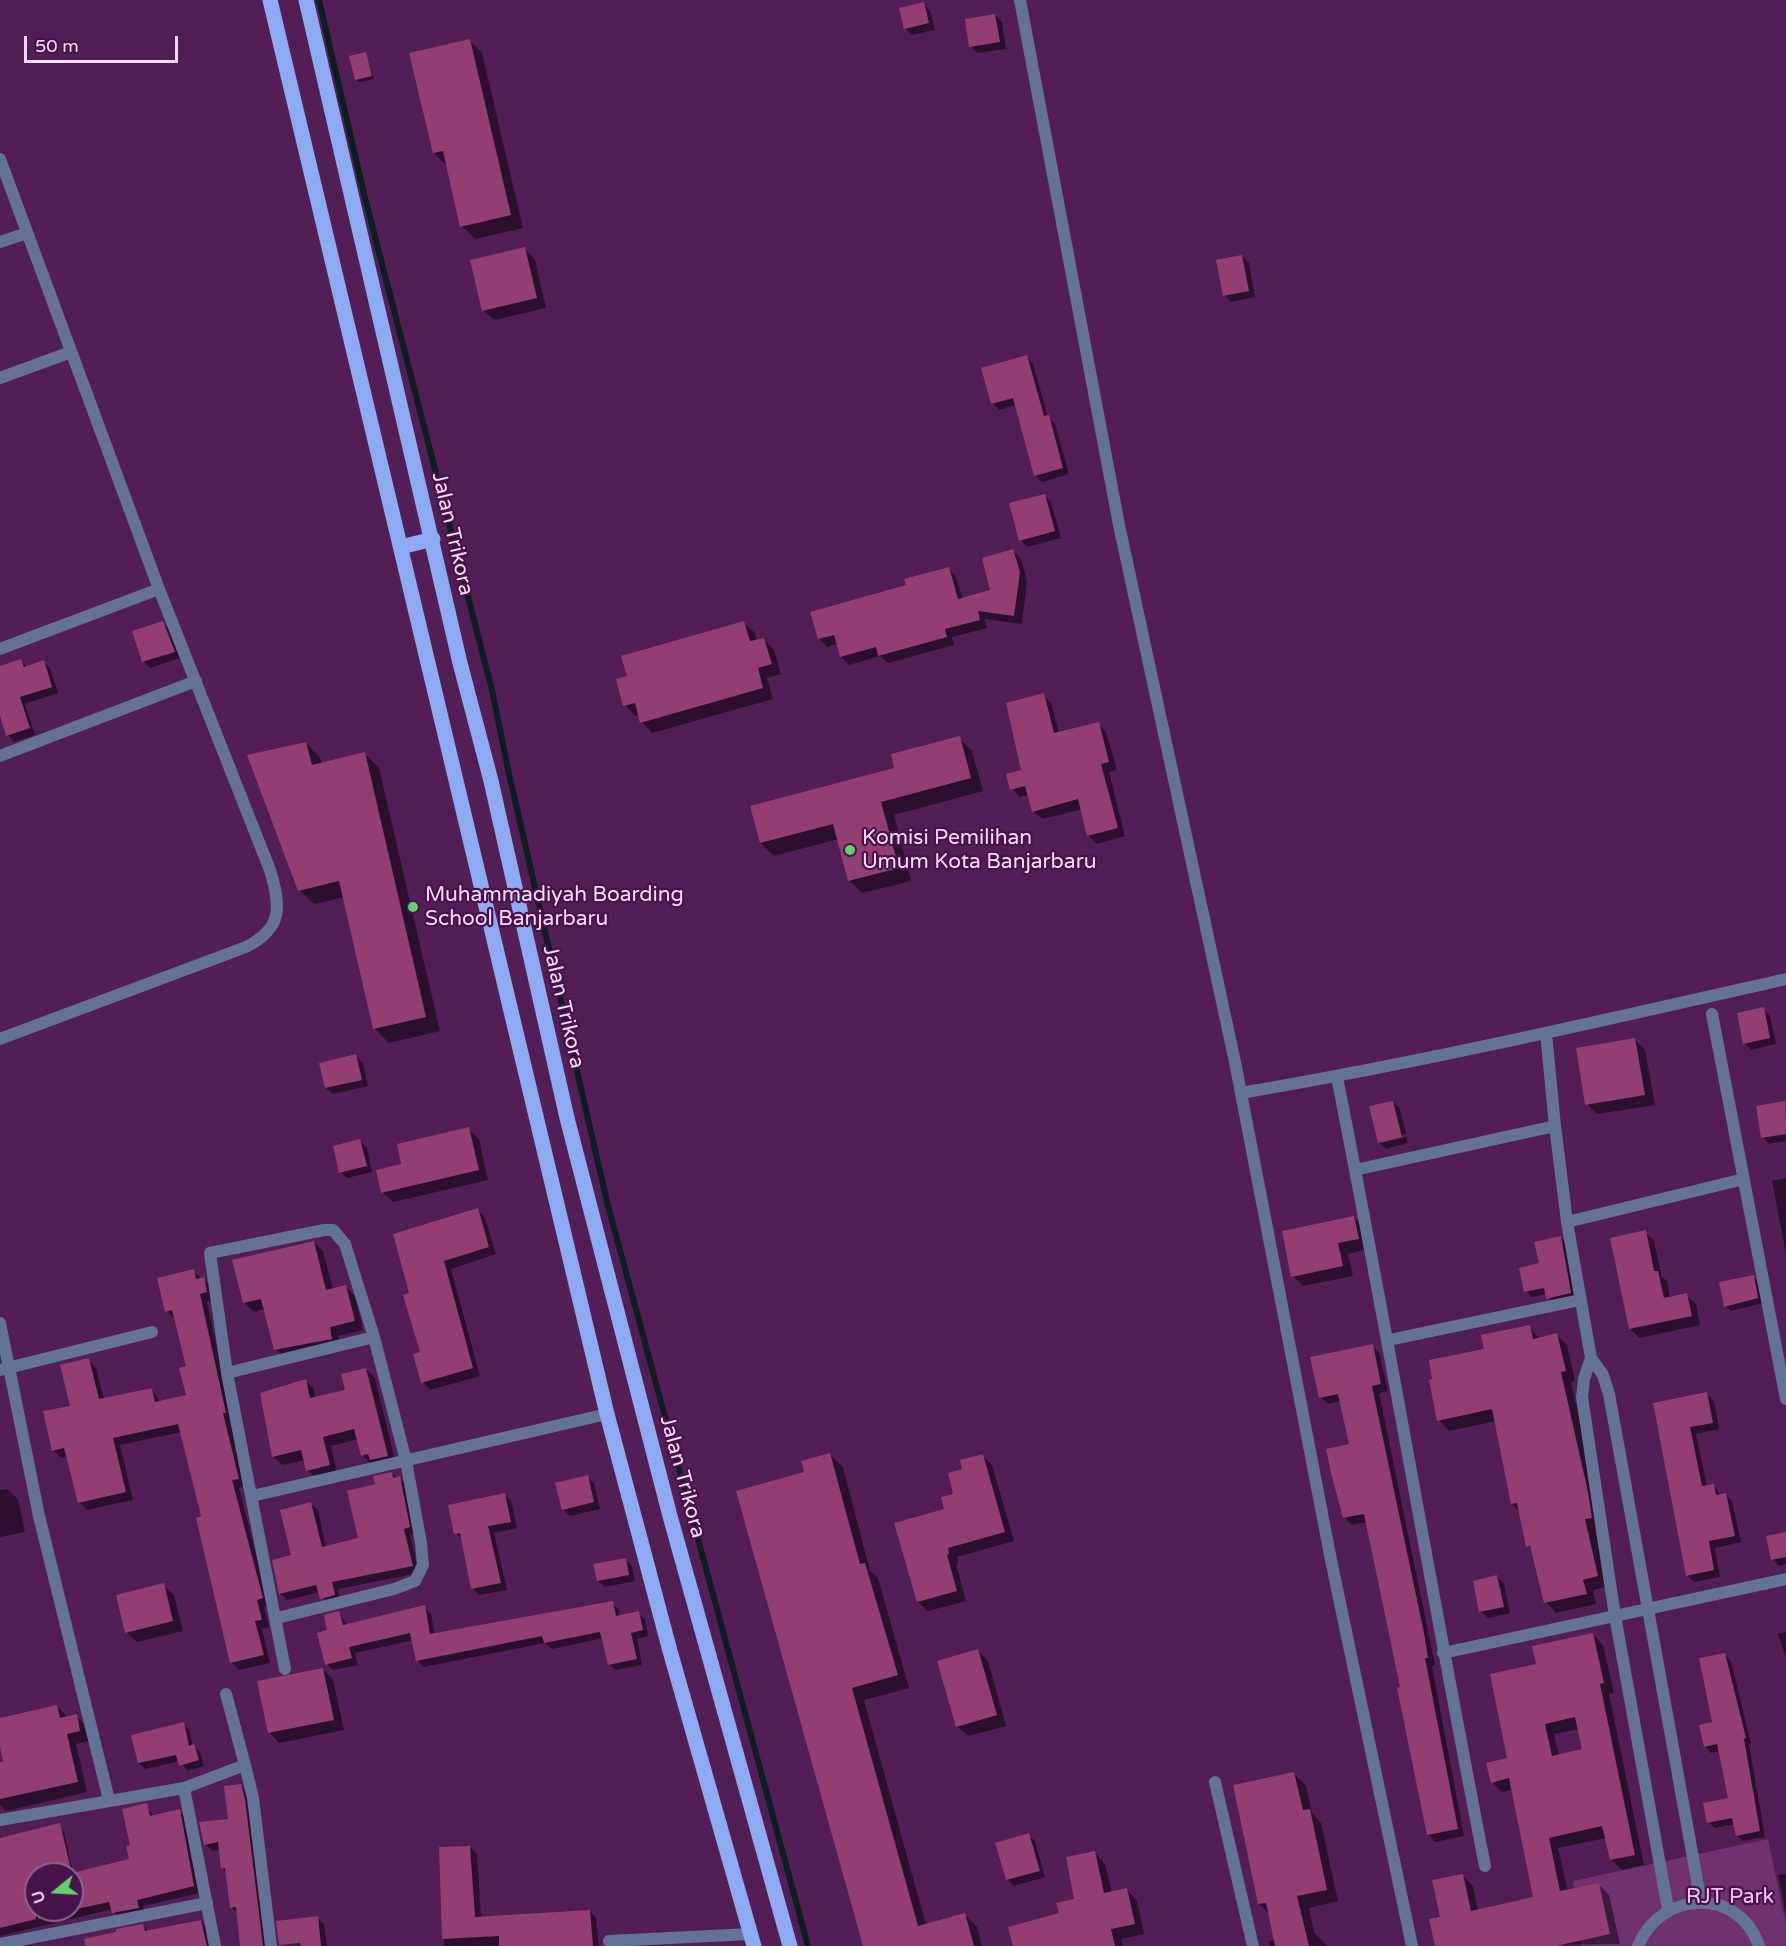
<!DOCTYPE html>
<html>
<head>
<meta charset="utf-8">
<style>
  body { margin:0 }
  #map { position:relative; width:1786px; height:1946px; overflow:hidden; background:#521e55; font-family:"Varela Round",sans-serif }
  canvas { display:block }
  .north { position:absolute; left:24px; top:1862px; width:60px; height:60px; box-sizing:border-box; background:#47134a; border:2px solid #8f6391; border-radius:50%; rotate:252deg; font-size:16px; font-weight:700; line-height:24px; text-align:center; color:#fcdcfc }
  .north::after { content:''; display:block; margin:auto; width:21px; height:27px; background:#5ed56c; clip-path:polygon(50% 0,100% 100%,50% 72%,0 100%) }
  .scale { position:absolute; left:24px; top:36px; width:154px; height:27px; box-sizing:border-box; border:3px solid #fcdcfc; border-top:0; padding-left:8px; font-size:18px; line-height:21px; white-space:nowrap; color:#fcdcfc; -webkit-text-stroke:4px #47134a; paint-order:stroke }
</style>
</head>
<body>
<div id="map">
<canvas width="1786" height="1946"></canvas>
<div class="north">U</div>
<div class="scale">50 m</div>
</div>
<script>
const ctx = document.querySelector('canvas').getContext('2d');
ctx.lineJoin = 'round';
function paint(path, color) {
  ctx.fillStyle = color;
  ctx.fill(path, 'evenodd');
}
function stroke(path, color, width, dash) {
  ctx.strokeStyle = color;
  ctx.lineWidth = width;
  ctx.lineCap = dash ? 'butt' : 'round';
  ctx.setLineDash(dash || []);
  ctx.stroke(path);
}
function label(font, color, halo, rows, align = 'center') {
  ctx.font = font + ' "Varela Round",sans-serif';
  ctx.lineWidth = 4.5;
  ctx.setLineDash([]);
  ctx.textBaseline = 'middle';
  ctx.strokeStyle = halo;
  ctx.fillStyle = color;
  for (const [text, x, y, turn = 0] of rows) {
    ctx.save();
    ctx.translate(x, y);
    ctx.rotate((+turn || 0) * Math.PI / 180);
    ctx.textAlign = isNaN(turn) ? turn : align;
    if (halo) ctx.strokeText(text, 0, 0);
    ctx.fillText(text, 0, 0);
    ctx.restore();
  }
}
paint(new Path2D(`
  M1768 1839 1786 1925V1946H1581L1573 1881Z`), '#6f3172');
paint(new Path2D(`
  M924 4 930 11 935 30 912 35 906 29Z
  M995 15 1002 22 1006 49 977 53 971 46Z
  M469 40 482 53 523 228 475 239 462 226 447 166 434 153Z
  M366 54 374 79 359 82 356 79Z
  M525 249 535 260 546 308 494 320 483 310Z
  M1242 256 1249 263 1255 297 1231 302 1224 295Z
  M1027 357 1033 364 1048 417 1055 424 1069 474 1042 482 1035 475 1016 405 999 410 993 403Z
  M1044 495 1051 502 1061 538 1027 547 1021 540Z
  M1013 551 1021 559 1027 581 1022 624 985 619 987 628 952 637 954 645 888 663 880 656 849 665 841 657 838 644 827 647 819 638 908 586 948 568 956 577 963 599 992 591Z
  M162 622 169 629 180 658 150 668 144 662 134 632Z
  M744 623 755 633 757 641 764 639 774 650 781 674 767 678 773 699 652 733 642 722 640 714 635 716 625 705Z
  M21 661 27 667 43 662 50 668 58 693 25 704 35 735 14 742 8 735 0 711V668Z
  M1043 695 1051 703 1059 733 1098 723 1106 732 1117 770 1109 772 1125 836 1097 844 1089 836 1082 809 1042 819 1033 811 1029 795 1020 797 1012 789 1023 771Z
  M959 738 972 751 983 791 894 815 911 881 862 893 849 880 838 839 774 856 761 843 752 807 896 769Z
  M306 743 320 758 322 764 365 754 379 768 440 1031 389 1043 375 1029 344 897 314 904 299 890Z
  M1763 1009 1770 1016 1776 1044 1751 1050 1745 1043Z
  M1635 1040 1645 1050 1655 1105 1597 1114 1587 1104Z
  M356 1056 363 1063 368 1086 333 1094 326 1088Z
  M1393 1102 1400 1109 1406 1134 1382 1140V1143L1406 1137 1408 1143 1386 1149 1379 1142Z
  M1784 1103 1786 1141 1769 1144 1763 1137Z
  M468 1129 479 1139 488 1180 393 1202 382 1192 403 1165Z
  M360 1141 367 1148 372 1172 347 1178 341 1172Z
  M1786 1178V1254L1772 1181Z
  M478 1210 485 1218 496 1254 451 1269 480 1376 430 1390 423 1382 421 1353 411 1294Z
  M1354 1217 1364 1228 1369 1249 1348 1254 1353 1276 1303 1286 1293 1276Z
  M1645 1232 1654 1241 1662 1277 1667 1281 1670 1298 1686 1295 1696 1304 1700 1325 1639 1338 1630 1328Z
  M1561 1237 1567 1244 1577 1299 1554 1304 1547 1294 1532 1297 1526 1291 1540 1265Z
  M314 1242 323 1251 333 1290 345 1286 355 1296 363 1330 338 1336 341 1348 285 1358 275 1349 265 1309 254 1312 245 1303Z
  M193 1271 211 1286 214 1299 207 1302 232 1420 230 1421 246 1486 239 1488 269 1606 264 1607 269 1627 262 1629 270 1663 239 1670 232 1663 198 1519 202 1518 181 1432 120 1445 133 1500 87 1510 79 1502 68 1456 61 1458 53 1450 89 1360 96 1368 104 1400 152 1389 160 1402 188 1396V1368L174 1319 167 1311Z
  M1753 1277 1759 1282 1763 1303 1731 1311 1726 1306Z
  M1529 1327 1540 1339 1557 1335 1567 1345 1575 1381 1571 1382 1598 1503 1602 1528 1595 1529 1607 1587 1593 1590 1596 1604 1556 1613 1546 1602 1533 1551 1528 1546 1520 1512 1512 1504 1496 1421 1449 1431 1439 1420 1485 1350Z
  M1372 1345 1379 1353 1388 1391 1379 1393 1435 1665 1432 1666 1464 1836 1435 1842 1428 1834 1402 1688 1367 1522 1352 1525 1345 1518 1351 1445 1341 1401 1328 1404 1321 1397Z
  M366 1369 375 1378 396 1465 371 1464 362 1455 358 1439 331 1446 337 1474 316 1479 308 1470 305 1460 282 1465 273 1456 305 1380 314 1389 316 1398 346 1391Z
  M1707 1394 1714 1401 1719 1429 1696 1434 1707 1487 1713 1485 1721 1496 1726 1495 1732 1501 1741 1542 1715 1548 1720 1577 1694 1582 1687 1575 1655 1404Z
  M830 1455 843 1467 870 1571 878 1578 909 1688 864 1700 926 1925 964 1914 977 1927 982 1946H865L806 1473Z
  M982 1455 992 1465 1014 1541 957 1557 958 1563 956 1564 966 1601 928 1611 918 1602 946 1510 955 1495 964 1470Z
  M392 1474 407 1484 416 1534 410 1535 419 1573 338 1589 341 1602 328 1605 320 1592 287 1600 280 1594 311 1504 318 1510 326 1547 360 1539 377 1486Z
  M587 1477 594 1483 600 1509 570 1516 563 1509Z
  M7 1489 18 1499 25 1532 0 1537V1490Z
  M505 1495 511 1501 517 1528 494 1533 507 1590 479 1595 473 1589 463 1540 456 1533Z
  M1786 1533V1564L1779 1566 1773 1559Z
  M625 1559 632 1566 635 1581 605 1587 598 1581Z
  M1497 1577 1504 1584 1510 1613 1488 1618 1481 1611Z
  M163 1585 174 1595 183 1631 137 1642 126 1632Z
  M612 1603 619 1610 620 1617 638 1613 645 1619 648 1636 637 1639 642 1665 616 1670 609 1664 604 1638 552 1649 545 1643 424 1667 417 1660 413 1640 355 1653 358 1665 333 1670 327 1664 329 1631 339 1613 347 1625 424 1607 431 1614 435 1635Z
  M1786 1632V1658L1778 1634Z
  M1593 1635 1603 1645 1614 1693 1609 1694 1644 1865 1622 1870 1611 1860 1606 1838 1558 1848 1568 1891 1599 1885 1609 1895 1620 1944 1436 1946 1442 1918 1462 1875 1473 1886 1478 1911 1535 1898 1513 1790 1502 1792 1492 1782 1509 1760 1538 1665ZM1579 1729 1584 1750 1559 1756 1554 1734Z
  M978 1651 988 1661 1006 1726 968 1736 957 1726Z
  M1725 1655 1731 1661 1751 1744 1749 1745 1765 1837 1743 1841 1737 1835 1735 1824 1715 1828 1708 1822 1730 1799 1720 1751 1711 1753 1705 1746 1714 1723Z
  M323 1669 333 1680 344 1730 279 1743 269 1732Z
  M57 1706 67 1717 76 1716 87 1727 90 1741 76 1744 87 1792 6 1811 0 1805V1764L5 1763 0 1741V1719Z
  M184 1724 189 1730 193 1746 200 1752 204 1766 187 1771 180 1761 145 1769 139 1763Z
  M1294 1774 1306 1786 1312 1813 1321 1823 1338 1901 1309 1908 1314 1932 1327 1946H1270L1269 1941 1276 1940 1270 1914 1259 1904Z
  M241 1786 248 1793 267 1946H242L238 1914 231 1907 227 1873 222 1868 220 1850 212 1851 205 1844 230 1820Z
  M146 1805 154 1817 179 1811 186 1818 200 1893 143 1906 145 1915 120 1920 113 1909 0 1936V1836L3 1839 57 1825 64 1832 73 1874 131 1860 132 1846ZM36 1874H72V1910H36Z
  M1028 1835 1035 1841 1045 1877 1014 1886 1007 1879Z
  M470 1847 477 1854 481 1918 590 1911 596 1918 599 1946H444L443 1921Z
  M1095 1853 1105 1864 1112 1893 1127 1890 1137 1901 1144 1934 1121 1939 1123 1946H1015L1076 1901Z
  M1786 1874V1915L1778 1875Z
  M317 1918 324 1924 327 1946 281 1944Z
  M201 1921 208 1929 212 1946H85L143 1926 149 1932Z`), '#0007');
stroke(new Path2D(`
  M319 0 364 194 492 690 509 774 607 1202 808 1946`), '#0b1f21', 6);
paint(new Path2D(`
  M924 2 929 23 904 29 899 8Z
  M995 14 1000 42 969 47 965 19Z
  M470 39 511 215 460 227 443 151 433 153 409 53Z
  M366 52 372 76 355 80 349 56Z
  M525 247 537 298 482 311 470 260Z
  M1242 255 1249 291 1223 296 1216 260Z
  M1027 355 1044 416 1049 415 1063 468 1034 476 1013 398 991 404 981 368Z
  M1045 494 1055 531 1019 541 1009 503Z
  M1013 549 1020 572 1014 616 978 611 980 620 945 629 947 637 878 656 876 647 840 657 834 635 818 639 810 612 906 585 904 579 949 567 958 599 990 590 982 558Z
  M163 621 175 652 142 662 132 631Z
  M744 621 750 641 764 638 772 664 758 668 763 688 640 723 635 703 623 706 616 679 627 676 621 656Z
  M21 659 24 667 44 660 52 687 20 697 30 728 6 736 0 716V666Z
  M1044 693 1054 733 1099 722 1109 762 1101 764 1118 828 1087 836 1078 799 1032 812 1025 786 1010 790 1006 774 1021 770 1006 703Z
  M960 736 971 778 881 802 899 868 848 881 833 824 760 843 750 806 894 768 891 754Z
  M306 742 312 765 365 752 426 1017 373 1029 339 881 298 891 247 755Z
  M1764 1007 1770 1038 1743 1044 1737 1013Z
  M1635 1038 1645 1095 1585 1105 1576 1048Z
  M356 1054 362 1080 325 1088 319 1063Z
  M1393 1101 1402 1137 1378 1143 1369 1106Z
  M1785 1101 1786 1134 1761 1138 1756 1106Z
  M469 1127 479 1170 381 1193 376 1170 401 1164 397 1144Z
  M360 1139 367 1166 339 1173 333 1146Z
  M478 1208 489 1247 444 1261 473 1368 421 1383 413 1354 420 1352 403 1295 409 1293 393 1234Z
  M1354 1216 1359 1239 1338 1243 1343 1266 1291 1277 1282 1231Z
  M1646 1230 1654 1271H1658L1664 1298 1687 1293 1692 1316 1629 1329 1610 1238Z
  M1561 1236 1571 1293 1546 1299 1544 1288 1524 1292 1519 1268 1539 1263 1534 1242Z
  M314 1241 326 1290 346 1285 355 1321 330 1327 332 1339 274 1350 261 1299 243 1303 232 1260Z
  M194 1269 196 1279 204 1277 207 1292 200 1294 226 1413H223L239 1479 232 1480 263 1598 257 1600 262 1620 255 1621 264 1655 230 1663 196 1518 201 1516 178 1424 113 1438 126 1492 78 1503 64 1448 52 1451 43 1411 70 1406 60 1365 89 1358 99 1399 152 1388 155 1402 186 1395 179 1368 186 1366 172 1310 165 1312 157 1278Z
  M1754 1275 1758 1298 1724 1307 1719 1282Z
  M1530 1325 1533 1339 1557 1333 1566 1371 1561 1372 1588 1492 1592 1518 1585 1519 1598 1576 1583 1580 1587 1594 1544 1603 1530 1546 1526 1547 1517 1503 1511 1504 1492 1409 1437 1421 1429 1380 1432 1379 1429 1360 1484 1349 1481 1335Z
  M1373 1344 1381 1384 1372 1386 1424 1633 1428 1658H1425L1458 1829 1427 1835 1397 1688 1400 1687 1364 1514 1343 1518 1331 1473 1326 1449 1349 1444 1338 1394 1319 1398 1310 1357Z
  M366 1368 388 1456 370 1460 368 1454 361 1456 354 1429 323 1437 330 1465 306 1471 301 1450 272 1457 260 1393 306 1379 310 1398 345 1390 341 1374Z
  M1707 1392 1713 1423 1690 1427 1702 1486 1714 1484 1716 1495 1726 1493 1735 1536 1709 1541 1714 1570 1686 1576 1653 1403Z
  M830 1453 860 1564 865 1563 898 1675 852 1688 918 1926 965 1913 974 1946H863L736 1491 804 1472 801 1461Z
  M983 1454 1005 1532 948 1548 949 1554 947 1555 957 1591 917 1602 894 1523 944 1509 941 1497 953 1494 948 1473 962 1469 960 1460Z
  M392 1472 393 1478 400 1476 410 1527 404 1529 413 1566 332 1582 335 1595 320 1599 316 1585 279 1594 272 1560 291 1555 280 1510 311 1502 322 1547 358 1538 347 1491 375 1484 373 1476Z
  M588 1475 594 1502 562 1510 555 1483Z
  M505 1493 511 1522 488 1526 501 1583 471 1589 460 1533 454 1534 448 1505Z
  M1786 1532V1557L1771 1560 1766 1536Z
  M626 1558 629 1575 597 1581 593 1564Z
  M1497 1575 1504 1607 1479 1612 1473 1581Z
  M164 1583 173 1621 125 1633 116 1595Z
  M613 1601 616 1616 639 1611 643 1630 631 1633 637 1659 608 1665 600 1632 544 1643 542 1636 416 1661 410 1633 349 1647 352 1658 325 1665 317 1633 327 1630 324 1615 339 1611 343 1625 425 1605 430 1634Z
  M1593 1633 1604 1683 1600 1684 1635 1855 1610 1860 1602 1826 1549 1838 1560 1891 1599 1883 1610 1934 1556 1946H1435L1429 1919 1440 1917 1432 1880 1463 1874 1471 1911 1533 1897 1509 1778 1491 1783 1486 1763 1507 1758 1490 1674 1536 1664 1532 1646ZM1575 1717 1582 1749 1552 1756 1545 1724Z
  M978 1649 997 1715 956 1727 937 1661Z
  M1725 1653 1746 1738 1744 1739 1760 1831 1736 1836 1732 1818 1707 1823 1703 1803 1728 1798 1717 1744 1704 1747 1699 1725 1712 1722 1699 1658Z
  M323 1668 334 1720 268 1733 257 1681Z
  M57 1705 60 1718 77 1714 80 1731 67 1734 78 1782 0 1799V1762H3L0 1747V1718Z
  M184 1722 189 1746 194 1744 199 1760 179 1766 176 1755 138 1763 131 1735Z
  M1294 1772 1303 1810 1310 1809 1327 1890 1297 1896 1309 1946H1275L1266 1903 1258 1904 1233 1785Z
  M241 1784 245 1799 263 1946H240L236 1907 230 1908 225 1868 221 1869 218 1842 204 1845 199 1822 228 1819 224 1786Z
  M147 1803 150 1816 180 1809 194 1886 137 1900 139 1908 112 1913 109 1902 72 1910V1873L129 1859 126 1846 130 1845 122 1809Z
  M60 1823 72 1874H36V1919L0 1928V1838Z
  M1029 1833 1040 1871 1006 1880 995 1843Z
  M470 1846 475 1917 590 1910 593 1946H499V1936L442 1939 439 1847Z
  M1095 1851 1104 1893 1127 1888 1135 1924 1111 1929 1115 1946H1013L1008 1927 1059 1913 1056 1903 1074 1899 1066 1857Z
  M318 1916 321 1946H301L300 1943 279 1945 276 1921Z
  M201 1920 207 1946H85L84 1939 116 1932V1929L143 1924 145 1931Z`), '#923e71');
stroke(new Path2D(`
  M1020 0 1119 525 1235 1062 1331 1560 1412 1946
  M0 159 159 589 270 870C281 907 283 928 246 947L0 1039
  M0 242 27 233
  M0 378 71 352
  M0 649 159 589
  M0 756 196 681
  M1712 1014 1786 1399
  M1546 1033 1555 1126
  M1337 1077C1389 1339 1433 1603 1485 1866
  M1241 1093C1424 1062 1605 1020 1786 979
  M1355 1170 1555 1126 1567 1222 1591 1358 1603 1375 1609 1394 1701 1902
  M1567 1222 1744 1179
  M0 1323 39 1516 109 1800
  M1389 1340 1580 1300
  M1591 1358 1584 1379 1582 1397 1615 1616 1668 1909
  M0 1370 152 1332
  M227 1373 374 1337
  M252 1496 607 1414
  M277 1618 394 1589 415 1581 423 1565 421 1543 406 1461 374 1337 345 1244 333 1230H324L210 1253 227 1373 285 1669
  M1443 1653 1786 1579
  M245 1765 253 1798 271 1946
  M1215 1782 1253 1946
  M184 1788 215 1946
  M0 1820 184 1788 245 1765 226 1694
  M609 1941 751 1934
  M0 1944 207 1903
  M1638 1946C1660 1891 1739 1886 1759 1946`), '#637395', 12);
stroke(new Path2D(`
  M270 0 607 1414 670 1651 754 1946
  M306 0 460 663 491 781 567 1118 670 1516 790 1946
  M401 547 433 539`), '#8dabf3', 15);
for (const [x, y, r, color] of [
  [850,850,6,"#5ed56c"],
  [413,907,6,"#5ed56c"]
]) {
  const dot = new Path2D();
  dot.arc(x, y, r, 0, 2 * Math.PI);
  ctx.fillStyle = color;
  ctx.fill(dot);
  stroke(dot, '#47134a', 2);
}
label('21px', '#fcdcfc', '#47134a', [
  ["Jalan Trikora",452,534,77],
  ["Jalan Trikora",563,1007,77],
  ["Jalan Trikora",682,1477,75]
]);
label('21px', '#fcdcfc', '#47134a', [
  ["Komisi Pemilihan",862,838],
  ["Umum Kota Banjarbaru",862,862],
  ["Muhammadiyah Boarding",425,895],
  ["School Banjarbaru",425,919]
], 'left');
label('21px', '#f8c2f9', '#47134a', [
  ["RJT Park",1730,1897]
]);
</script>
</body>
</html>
